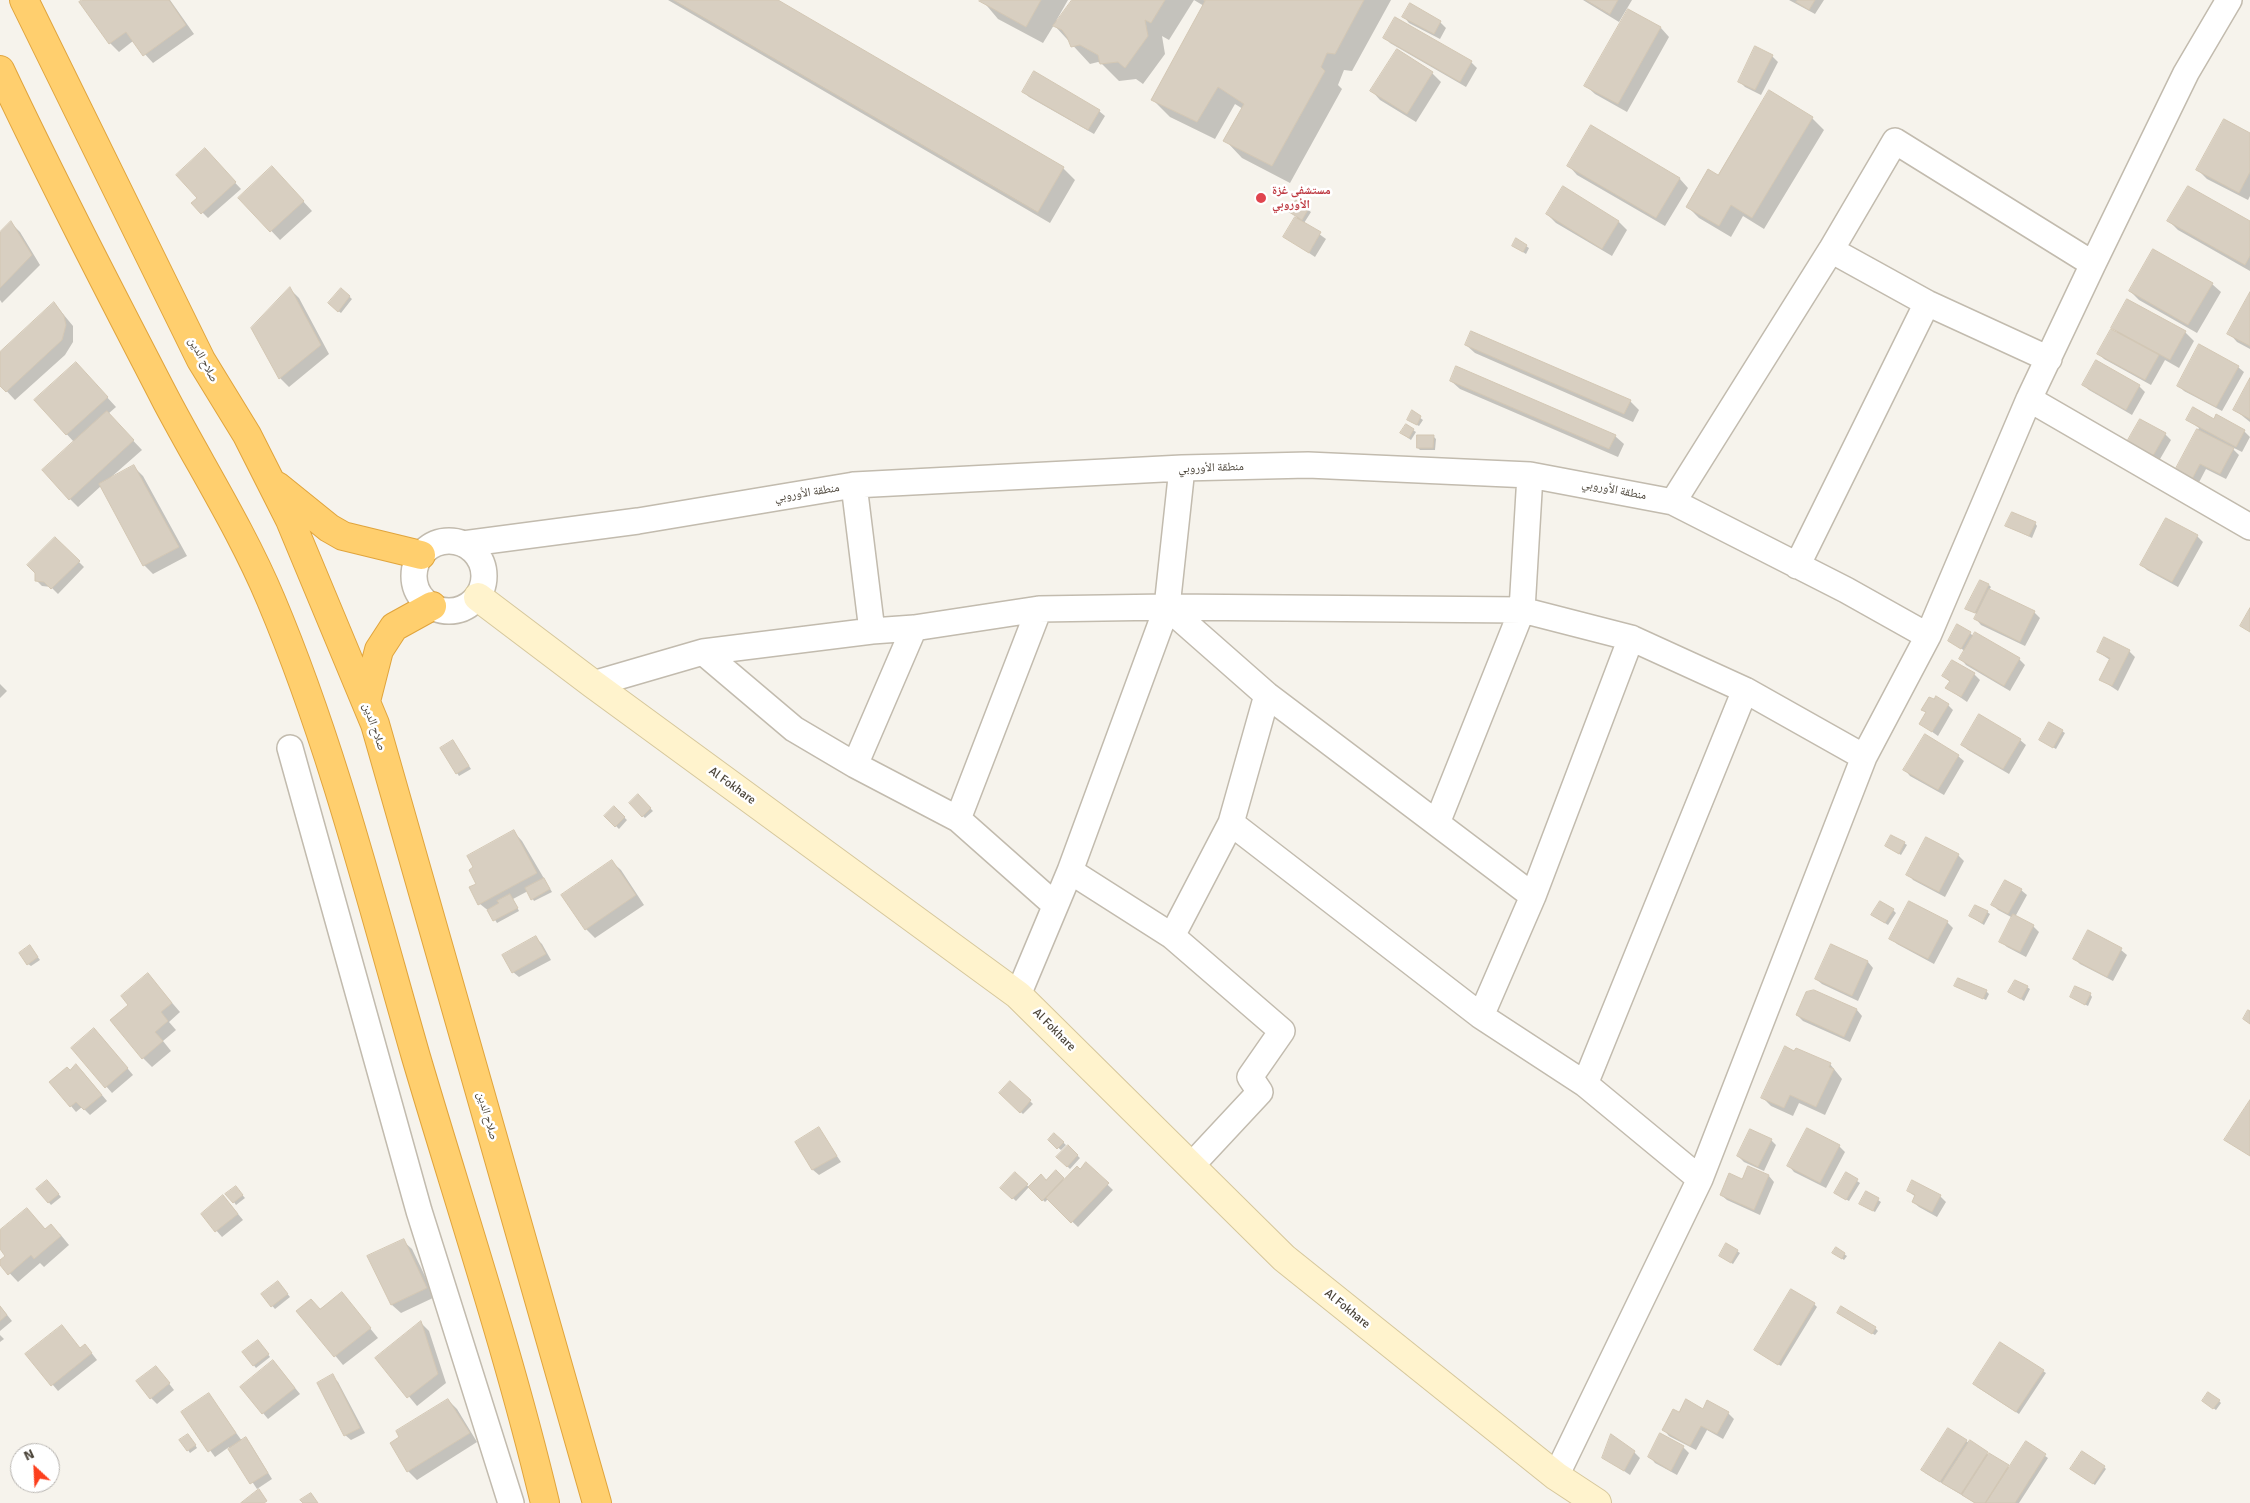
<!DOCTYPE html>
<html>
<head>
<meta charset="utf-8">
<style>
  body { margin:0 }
  #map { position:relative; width:2250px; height:1503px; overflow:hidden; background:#f6f3ec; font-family:Signika,sans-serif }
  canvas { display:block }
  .north { position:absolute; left:10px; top:1443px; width:50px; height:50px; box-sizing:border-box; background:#fff; border:1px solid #b7b4b0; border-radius:50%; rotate:335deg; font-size:14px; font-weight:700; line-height:20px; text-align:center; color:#4b4439 }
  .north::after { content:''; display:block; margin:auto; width:18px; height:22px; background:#fc3f1d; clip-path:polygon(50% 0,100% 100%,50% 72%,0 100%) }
</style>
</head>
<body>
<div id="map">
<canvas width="2250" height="1503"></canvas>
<div class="north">N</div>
</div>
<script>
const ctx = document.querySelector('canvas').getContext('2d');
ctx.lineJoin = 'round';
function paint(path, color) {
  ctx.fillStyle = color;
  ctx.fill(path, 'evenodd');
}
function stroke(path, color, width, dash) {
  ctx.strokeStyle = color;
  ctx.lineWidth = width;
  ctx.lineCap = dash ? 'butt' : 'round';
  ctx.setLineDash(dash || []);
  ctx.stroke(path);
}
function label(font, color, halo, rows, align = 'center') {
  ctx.font = font + ' Signika,"Noto Naskh Arabic",sans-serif';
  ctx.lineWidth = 5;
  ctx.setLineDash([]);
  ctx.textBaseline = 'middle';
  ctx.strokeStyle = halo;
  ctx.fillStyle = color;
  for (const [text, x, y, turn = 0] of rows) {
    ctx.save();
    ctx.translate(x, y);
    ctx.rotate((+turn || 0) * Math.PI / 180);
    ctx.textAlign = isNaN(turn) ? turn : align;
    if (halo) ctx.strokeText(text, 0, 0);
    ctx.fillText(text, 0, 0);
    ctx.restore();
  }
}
paint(new Path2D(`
  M84 0H170L194 34 153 63 133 41 119 52 110 43 81 2Z
  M668 0H775L1063 168 1075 180 1050 223Z
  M982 0H1068L1056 21 1058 22 1073 0H1194L1169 40 1162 36 1165 54 1143 84 1136 79 1119 81 1102 64 1098 62 1090 64 1054 25 1043 43 998 19Z
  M1194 0H1391L1352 71 1344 70 1338 85 1342 89 1290 183 1242 158 1225 140 1243 109 1235 104 1215 139 1170 117 1153 100 1204 6Z
  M1583 0H1632L1619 22Z
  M1789 0H1824L1815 14Z
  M1629 10 1661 28 1669 37 1627 112 1595 94 1586 86Z
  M1404 17 1440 22 1446 28 1440 39 1409 23Z
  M1396 18 1471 62 1477 68 1466 87 1390 43 1385 37Z
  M1772 56 1778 62 1761 95 1745 87 1739 81Z
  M1432 73 1441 82 1416 122 1380 100 1372 91Z
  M1024 92 1099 111 1105 116 1094 134 1029 97Z
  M1812 118 1824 130 1764 229 1743 216 1731 237 1699 218 1687 206Z
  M1592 127 1680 179 1688 188 1665 226 1577 175 1569 166Z
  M2250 134V196L2248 200 2207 179 2198 170Z
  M210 156 241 189 208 218 193 203 199 198Z
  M281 177 312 211 280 240 240 198Z
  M1297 202 1311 212 1304 223 1326 239 1315 257 1285 237 1297 217Z
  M1547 214 1619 222 1627 230 1612 256 1556 223Z
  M2169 221 2250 223V271L2178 230Z
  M11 223 20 232 40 265 2 303 0 300V234Z
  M1513 246H1526L1529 248 1526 254Z
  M2212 284 2221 292 2197 333 2139 300 2130 291Z
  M290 289 299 298 329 354 289 387 280 378 253 328Z
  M341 289 352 299 341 313 332 306Z
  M2250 295V349L2237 342 2229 333Z
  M54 303 73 326V342L65 355 15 400 0 384V354Z
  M2113 328 2185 332 2194 341 2179 368 2165 360 2151 385 2104 359 2098 353 2119 334Z
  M1466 345 1630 401 1639 410 1633 422 1475 353Z
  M2097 362 2139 386 2145 392 2132 415 2089 390 2084 385Z
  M2238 367 2244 372 2222 411 2184 391 2178 385Z
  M84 372 116 407 108 414 142 450 109 479 134 467 143 476 187 556 153 574 144 565 101 486 78 507 70 499 74 442 35 400Z
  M1451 381 1615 436 1624 444 1618 457 1460 389Z
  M2250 381V422L2235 410Z
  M1412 412 1423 420 1419 426 1411 422Z
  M2188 420H2214L2244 431 2250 437 2242 452 2230 446 2239 455 2226 479 2206 469 2196 488 2174 474 2199 428Z
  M1413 430 1416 432 1411 440 1404 435Z
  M2165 434 2171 440 2156 466 2131 453Z
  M1433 436 1436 439 1435 450H1420L1418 448Z
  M2166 519 2197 536 2203 542 2178 587 2147 570 2141 564Z
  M2035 523 2037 526 2032 538 2007 526Z
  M55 538 84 567 58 594 51 587 42 586 37 581Z
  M1989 585 1991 587 1989 590 2034 612 2040 618 2025 646 1981 625 1976 619 1978 615 1967 608Z
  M1970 633 1974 637 1975 634 2019 659 2025 665 2010 691 1966 665 1961 659 1965 651 1949 641Z
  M2129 651 2135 657 2118 691 2100 679 2110 660 2098 652Z
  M1952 662 1974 674 1980 680 1967 702 1947 688 1950 682 1944 676Z
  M0 684 7 691 0 698Z
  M1948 705 1953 710 1938 736 1921 724 1927 713 1923 710Z
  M2062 731 2065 733 2056 749 2040 740Z
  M2020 740 2026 745 2009 774 1968 750 1962 745Z
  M453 741 471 769 459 776 457 773Z
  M1958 756 1964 761 1944 795 1910 776 1905 770Z
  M638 796 653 811 645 818 630 803Z
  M614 808 627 820 619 829 606 816Z
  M514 832 522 841 552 892 534 901 528 891 513 899 519 911 497 923 490 912 480 904 478 884Z
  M1904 843 1907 845 1901 855 1886 846Z
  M1958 855 1964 861 1945 897 1913 880 1908 874Z
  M612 862 621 870 644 905 595 938 586 929 563 895Z
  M2021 890 2027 895 2015 917 2033 926 2039 932 2026 957 2007 947 2001 942 2013 918 1998 910 1993 905Z
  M1910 903 1947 922 1953 928 1934 964 1897 944 1891 938Z
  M1893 910 1896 913 1888 925 1875 917Z
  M1987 912 1990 914 1984 925 1970 916Z
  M2088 932 2121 950 2127 955 2113 981 2080 964 2074 958Z
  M536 938 542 944 551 960 519 977 513 972Z
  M1832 946 1868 962 1873 968 1858 1001 1822 984 1816 979Z
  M32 949 40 960 31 966 28 964Z
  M148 975 180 1012 169 1022 176 1030 163 1041 171 1051 152 1067 143 1058 130 1005Z
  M1956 986 1986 991 1989 994 1986 1000Z
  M2027 987 2030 989 2024 1001 2010 992Z
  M1814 991 1857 1010 1862 1016 1850 1042 1803 1021 1797 1015Z
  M2090 994 2092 997 2088 1006 2071 997Z
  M100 1035 133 1075 112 1093 73 1048Z
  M1796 1049 1830 1064 1842 1079 1825 1115 1799 1103 1793 1116 1771 1106 1763 1098Z
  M70 1071H82L107 1101 90 1115 82 1107 76 1112 71 1106Z
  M1010 1082 1033 1104 1023 1114 1000 1093Z
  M819 1129 841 1162 819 1175 813 1170 797 1142Z
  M1807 1130 1839 1146 1845 1152 1826 1188 1794 1172 1789 1166Z
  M1054 1134 1066 1145 1061 1150 1049 1140Z
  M1771 1140 1776 1145 1764 1171 1744 1162 1738 1156Z
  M1068 1147 1080 1158 1070 1169 1058 1157Z
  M1086 1164 1113 1190 1078 1227 1048 1199 1045 1202 1030 1187 1046 1182 1056 1172 1065 1181Z
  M1748 1167 1769 1176 1774 1182 1760 1215 1727 1200 1721 1195 1742 1181Z
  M1015 1174 1029 1187 1016 1201 1002 1188Z
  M1846 1174 1860 1183 1849 1201 1838 1195Z
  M50 1184 61 1197 51 1205 38 1189Z
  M238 1190 245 1198 236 1205 234 1202Z
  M1908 1191 1940 1196 1946 1202 1937 1217 1919 1207 1913 1202 1916 1197Z
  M1866 1192 1881 1202 1875 1212 1863 1206Z
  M229 1203 243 1220 222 1237 202 1214Z
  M27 1209 46 1230 60 1234 69 1245 44 1267 40 1263 18 1282 0 1263 7 1256 0 1247V1232Z
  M403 1241 412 1249 435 1297 401 1313 392 1305 369 1257Z
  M1737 1251 1740 1253 1733 1264 1723 1258Z
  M1834 1253 1844 1254 1847 1256 1844 1260Z
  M280 1285 290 1297 275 1309 262 1294Z
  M342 1294 378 1338 343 1365 298 1311 320 1309Z
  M1814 1304 1817 1307 1781 1366 1755 1350Z
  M0 1306 12 1321 0 1331Z
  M1842 1308 1875 1328 1878 1331 1875 1335 1841 1315Z
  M421 1323 429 1331 446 1383 417 1406 377 1358Z
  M0 1335 4 1339 0 1342Z
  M260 1344 270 1357 256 1368 244 1353Z
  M81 1349 90 1351 97 1360 58 1391 27 1354Z
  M279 1368 300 1394 268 1419 263 1413Z
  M2043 1371 2046 1373 2019 1414 1977 1387Z
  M161 1373 174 1390 157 1404 151 1398Z
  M332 1376 338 1382 365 1433 351 1440 345 1435Z
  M209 1395 242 1441 245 1439 251 1445 272 1479 257 1489 229 1447 215 1457 182 1412Z
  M448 1400 457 1409 477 1442 417 1480 408 1471Z
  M2219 1401 2221 1403 2216 1410 2206 1403Z
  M1708 1402 1728 1413 1734 1419 1723 1439 1707 1430 1696 1450 1669 1436 1664 1430 1680 1414 1703 1410Z
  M1660 1435 1683 1447 1689 1453 1677 1475 1655 1463 1650 1457Z
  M191 1438 197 1448 190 1453 188 1450Z
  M1966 1441 2010 1468 2026 1443 2048 1458 2019 1503H1975L1925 1473Z
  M1634 1452 1640 1458 1630 1475 1603 1457Z
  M2104 1467 2106 1469 2095 1485 2074 1471Z`), '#0003');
const building = new Path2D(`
  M82 0H169L186 25 143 56 126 32 109 44 79 2Z
  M674 0H778L1064 167 1038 212Z
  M980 0H1041L1026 27 979 1Z
  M1072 0H1165L1151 23 1145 20 1148 36 1125 68 1118 62 1100 64 1098 55 1080 45 1071 47 1067 37 1062 30 1053 26Z
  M1204 0H1364L1335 54 1327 53 1321 67 1325 71 1272 166 1223 141 1244 104 1218 87 1197 122 1151 100 1205 1Z
  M1586 0H1618L1610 14Z
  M1798 0H1815L1809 10 1796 2Z
  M1410 3 1441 21 1434 34 1402 17Z
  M1628 9 1661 27 1618 104 1584 86Z
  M1395 17 1472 61 1460 82 1383 38Z
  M1755 46 1773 55 1755 90 1738 82Z
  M1397 49 1433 72 1407 114 1370 91Z
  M1034 71 1100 110 1088 130 1022 92Z
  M1769 90 1813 117 1752 218 1731 205 1719 226 1686 207 1708 169 1718 175Z
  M2224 119 2250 133V172L2239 193 2196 170Z
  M1591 125 1680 178 1656 218 1567 166Z
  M205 148 236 182 201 214 191 203 197 198 176 175Z
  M272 166 304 201 270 232 238 198Z
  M1563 186 1619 221 1602 249 1546 214Z
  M2188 186 2250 221V256L2245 265 2167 221Z
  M1296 200 1309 208 1302 220 1289 212Z
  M1295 217 1321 232 1309 253 1283 237Z
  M11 221 32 255 0 288V232Z
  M1516 238 1527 245 1523 252 1512 246Z
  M2153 249 2213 283 2188 325 2129 291Z
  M290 287 321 345 279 379 251 328Z
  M341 288 350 296 338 312 328 303Z
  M2250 292V346L2227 334Z
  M2127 299 2186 331 2170 360 2111 328Z
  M54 302 64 316 66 325 62 340 6 392 0 386V352Z
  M2111 329 2159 355 2145 380 2097 354Z
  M1471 331 1631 400 1624 414 1465 345Z
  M2199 344 2239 366 2216 407 2177 386Z
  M2096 360 2140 385 2126 410 2082 385Z
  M76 362 108 397 66 435 34 400Z
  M1456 366 1616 435 1609 449 1450 381Z
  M2250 378V419L2233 410Z
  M2193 407 2214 419 2216 414 2245 430 2236 447 2186 420Z
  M1412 410 1421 416 1417 425 1407 420Z
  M107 411 134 440 69 500 42 470Z
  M2140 419 2166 433 2150 461 2124 447Z
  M1406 424 1414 429 1409 438 1400 433Z
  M2197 429 2234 448 2220 474 2200 464 2190 483 2173 474Z
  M1417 435H1434L1433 448H1417Z
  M134 465 179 547 143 566 99 484Z
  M2012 512 2036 522 2029 536 2005 526Z
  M2166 518 2198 535 2172 582 2140 565Z
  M55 537 80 561 51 589 44 582 35 581V573L27 565Z
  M1980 580 1989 584 1975 613 1965 609Z
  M1989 589 2035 611 2020 642 1974 619Z
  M2250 608V632L2240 626Z
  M1957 624 1971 632 1961 649 1948 641Z
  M1975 632 2020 658 2004 686 1959 659Z
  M2104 637 2130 650 2112 686 2099 680 2110 658 2097 652Z
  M1952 660 1975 673 1961 697 1945 688 1950 681 1942 676Z
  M1936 696 1949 704 1932 732 1919 724 1926 712 1921 710 1929 697 1934 699Z
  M1979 714 2021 739 2003 769 1961 745Z
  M2049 722 2063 730 2053 748 2039 740Z
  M1925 734 1959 755 1938 790 1903 770Z
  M453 740 469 766 456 774 440 748Z
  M638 794 651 808 642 817 629 803Z
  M614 806 625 817 615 827 604 816Z
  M514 830 537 873 478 905 469 887 476 884 469 870 473 867 467 856Z
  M1891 835 1905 842 1899 854 1885 846Z
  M1926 837 1959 854 1939 892 1906 875Z
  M612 860 636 895 585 930 561 895Z
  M544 878 550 889 531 900 525 888Z
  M2005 880 2022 889 2008 914 1991 905Z
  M510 894 518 908 493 921 487 910 499 903 497 901Z
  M1880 901 1894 909 1885 923 1871 915Z
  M1909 901 1948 921 1928 959 1889 939Z
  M1975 905 1988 911 1982 923 1969 916Z
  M2013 914 2034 925 2020 952 1999 942Z
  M2088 930 2122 948 2107 977 2073 959Z
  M536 936 546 954 512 973 502 955Z
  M1831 944 1868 961 1852 996 1815 979Z
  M30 945 38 957 27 965 19 953Z
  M148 973 172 1003 161 1012 168 1021 155 1032 163 1041 142 1059 110 1020 128 1005 121 996Z
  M1958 978 1987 990 1983 999 1954 986Z
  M2015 980 2028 986 2021 999 2008 992Z
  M2075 986 2091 993 2085 1005 2070 997Z
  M1814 990 1857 1009 1844 1037 1796 1015 1806 992Z
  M2248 1010 2250 1011V1024L2243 1019Z
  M94 1028 128 1068 105 1088 71 1048Z
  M1785 1046 1794 1051 1796 1048 1831 1063 1829 1067 1834 1069 1816 1107 1790 1095 1784 1108 1761 1098Z
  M76 1064 102 1095 84 1110 76 1102 70 1107 49 1082 67 1067 70 1070Z
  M1010 1081 1031 1100 1020 1113 999 1093Z
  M2250 1100V1156L2224 1140Z
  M819 1127 837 1156 812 1170 795 1142Z
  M1807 1128 1840 1145 1820 1183 1787 1166Z
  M1750 1129 1772 1139 1758 1167 1737 1156Z
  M1054 1133 1064 1142 1057 1149 1048 1140Z
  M1068 1145 1078 1155 1067 1167 1056 1157Z
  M1086 1162 1109 1183 1071 1223 1046 1198 1077 1166 1080 1169Z
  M1748 1166 1769 1175 1754 1210 1720 1195 1729 1173 1742 1179Z
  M1056 1170 1064 1178 1042 1201 1028 1187 1041 1174 1046 1180Z
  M1015 1172 1028 1184 1012 1199 1000 1188Z
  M1846 1172 1858 1179 1846 1200 1834 1193Z
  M47 1180 59 1194 48 1203 36 1189Z
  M1912 1180 1941 1195 1932 1212 1912 1202 1915 1195 1907 1191Z
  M236 1186 243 1195 233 1203 225 1194Z
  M1866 1191 1879 1198 1873 1211 1859 1204Z
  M223 1195 238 1214 215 1232 201 1214Z
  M27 1208 45 1229 51 1224 61 1236 34 1259 31 1255 8 1275 0 1265V1260L5 1256 0 1249V1230Z
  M404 1239 427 1288 391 1305 367 1256Z
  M1726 1243 1738 1250 1731 1263 1719 1256Z
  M1836 1247 1845 1253 1842 1259 1832 1253Z
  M278 1281 288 1294 271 1307 261 1294Z
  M1791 1289 1815 1303 1778 1365 1754 1350Z
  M342 1292 371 1328 334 1357 296 1311 311 1299 320 1309Z
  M0 1306 7 1315 0 1321Z
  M1841 1306 1876 1327 1872 1334 1837 1313Z
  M421 1321 438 1374 407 1398 375 1358Z
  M62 1325 80 1348 85 1344 92 1353 51 1386 25 1354Z
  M258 1340 269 1354 253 1366 242 1352Z
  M2000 1342 2044 1370 2016 1412 1973 1384Z
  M273 1360 295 1388 262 1414 240 1387Z
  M156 1366 170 1383 150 1399 136 1381Z
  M333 1374 360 1428 344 1436 317 1383Z
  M2208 1392 2220 1400 2213 1409 2202 1401Z
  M209 1393 236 1433 208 1452 181 1412Z
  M448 1399 470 1433 407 1472 390 1443 399 1437 396 1431Z
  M1686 1399 1703 1409 1707 1400 1729 1412 1717 1434 1701 1426 1690 1446 1662 1430 1673 1409 1679 1412Z
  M1948 1428 1967 1440 1940 1482 1921 1470Z
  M1660 1433 1684 1446 1671 1471 1648 1457Z
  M188 1434 196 1445 187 1451 179 1440Z
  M1611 1434 1635 1451 1624 1471 1602 1458Z
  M246 1437 268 1473 250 1484 228 1449Z
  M1970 1440 1988 1452 1961 1494 1942 1483Z
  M2026 1441 2046 1454 2015 1503H1986Z
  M2082 1451 2105 1466 2093 1484 2070 1469Z
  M1989 1453 2009 1465 1985 1503H1975L1962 1495Z
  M259 1489 267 1501 264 1503H241Z
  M311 1493 318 1503H303L300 1500Z`);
paint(building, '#d8cfc1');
stroke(building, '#d3c7b4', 1);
const street = new Path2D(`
  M1831 250 1927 303 2049 359
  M2029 399 2250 527
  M1182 468 1167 607 1267 695 1533 896
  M854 485 872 631
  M1673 502 1831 250 1895 141 2093 264
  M414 576a35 35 0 1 1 70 0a35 35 0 1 1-70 0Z
  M463 544 638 521 854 485 1182 468 1308 465 1530 475 1673 502 1846 590 1928 636
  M1797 566 1927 303
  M703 652 794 729 855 765 958 819 1055 905
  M593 684 703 652 872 631 914 628 1039 609 1167 607 1522 610 1631 638 1745 690 1864 757
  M290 748 419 1211 511 1503
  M855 765 914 628
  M958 819 1039 609
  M1231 823 1267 695
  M1437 823 1522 610 1530 475
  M1070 871 1172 936 1282 1031 1250 1077 1260 1092 1191 1166
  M1172 936 1231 823 1481 1016 1585 1084 1700 1179
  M1018 995 1070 871 1167 607
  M1481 1016 1533 896 1631 638
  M1585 1084 1745 690
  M1556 1476 1700 1179 1864 757 1928 636 2029 399 2093 264 2186 73 2229 0`);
const secondary = new Path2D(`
  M478 597 593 684 1018 995 1284 1258 1556 1476 1597 1503`);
const highway = new Path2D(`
  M24 0 201 360 247 435 290 520 375 724 597 1503
  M0 70C53 182 110 292 167 402 202 468 242 531 271 600 333 747 372 904 416 1057 460 1206 509 1352 545 1503
  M277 486 329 528 343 536 421 555
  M366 701 379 650 394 627 432 606`);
stroke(street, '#c2bbae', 28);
stroke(secondary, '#d6c79b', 30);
stroke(highway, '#e0a43c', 30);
stroke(street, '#fff', 25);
stroke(secondary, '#fff3cd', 28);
stroke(highway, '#ffcf6e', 28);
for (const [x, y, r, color] of [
  [1261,198,6,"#e0444e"]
]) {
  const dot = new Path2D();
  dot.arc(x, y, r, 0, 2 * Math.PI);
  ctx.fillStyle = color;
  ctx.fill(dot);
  stroke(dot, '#fff', 2);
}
label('bold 12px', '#be3a42', '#fff', [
  ["مستشفى غزة",1272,191],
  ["الأوروبي",1272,205]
], 'left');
label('12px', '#4b4439', '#fff', [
  ["صلاح الدين",203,360,61],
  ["منطقة الأوروبي",1211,468,-2],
  ["منطقة الأوروبي",1614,490,11],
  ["منطقة الأوروبي",807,493,-9],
  ["صلاح الدين",374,727,71],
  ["Al Fokhare",732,786,36],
  ["Al Fokhare",1054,1030,45],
  ["صلاح الدين",487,1116,74],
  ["Al Fokhare",1347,1309,39]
]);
</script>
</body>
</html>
